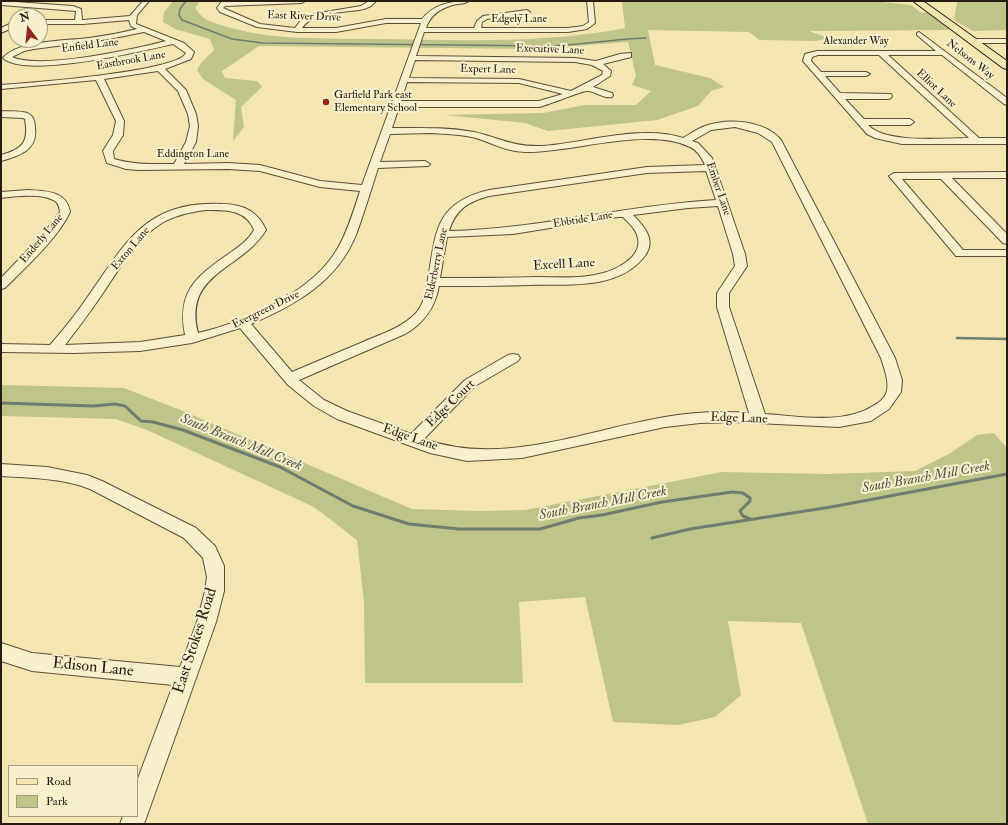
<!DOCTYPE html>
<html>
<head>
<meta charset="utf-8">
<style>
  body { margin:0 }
  #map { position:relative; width:1008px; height:825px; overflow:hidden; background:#f4e6b1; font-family:"IM FELL Double Pica",serif }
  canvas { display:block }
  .frame { position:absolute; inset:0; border:2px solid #271c11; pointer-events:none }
  .legend { position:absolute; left:8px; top:765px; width:130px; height:52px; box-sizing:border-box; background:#f8efcc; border:1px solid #a49b81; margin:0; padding:5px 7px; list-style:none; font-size:12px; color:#271c11 }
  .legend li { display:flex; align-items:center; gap:8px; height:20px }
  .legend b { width:20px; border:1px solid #a49b81 }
  .north { position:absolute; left:8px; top:8px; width:40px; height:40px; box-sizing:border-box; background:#f8efcc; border:1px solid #a49b81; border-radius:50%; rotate:344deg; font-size:11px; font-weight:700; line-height:16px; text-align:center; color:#271c11 }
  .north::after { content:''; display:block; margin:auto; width:14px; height:18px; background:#8f2418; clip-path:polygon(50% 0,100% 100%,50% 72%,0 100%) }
</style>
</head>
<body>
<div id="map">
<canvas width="1008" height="825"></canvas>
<div class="frame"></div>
<ul class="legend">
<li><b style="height:5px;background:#f4e6b1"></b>Road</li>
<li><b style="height:11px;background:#bfc489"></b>Park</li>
</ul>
<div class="north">N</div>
</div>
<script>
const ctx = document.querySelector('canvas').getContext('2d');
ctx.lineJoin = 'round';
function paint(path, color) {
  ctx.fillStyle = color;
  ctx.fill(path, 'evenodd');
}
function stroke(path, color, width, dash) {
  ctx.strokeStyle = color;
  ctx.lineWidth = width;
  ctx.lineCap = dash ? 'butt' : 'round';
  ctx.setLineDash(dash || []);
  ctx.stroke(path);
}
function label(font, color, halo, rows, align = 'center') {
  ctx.font = font + ' "IM FELL Double Pica",serif';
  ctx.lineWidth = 4;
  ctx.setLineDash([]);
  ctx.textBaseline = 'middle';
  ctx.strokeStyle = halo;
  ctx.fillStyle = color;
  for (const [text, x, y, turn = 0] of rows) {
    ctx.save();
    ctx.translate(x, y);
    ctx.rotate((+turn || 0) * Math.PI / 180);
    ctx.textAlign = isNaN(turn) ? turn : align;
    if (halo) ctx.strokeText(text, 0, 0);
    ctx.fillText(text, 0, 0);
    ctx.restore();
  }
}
paint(new Path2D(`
  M173 1H200L195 8C198 12 203 18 207 20 261 42 321 38 378 39 460 40 544 44 625 28L622 1H872L911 5 920 12 928 13 950 30 809 31 828 38 816 41 760 40 749 32 648 30 655 65 710 78 724 87 711 91 698 106 657 120 548 131 525 123 445 115 543 113 585 105H636L651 91 632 85 636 76 628 42 535 49 259 46 222 71 225 78 257 81 262 87 241 107 244 127 233 141 236 100 203 79 197 70 201 63 214 50 210 39 175 29 163 22 164 12Z
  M962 1H1007V30L973 31 954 20 957 2Z
  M1 385 124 388 183 411 412 509 479 511 525 510 722 472 827 474 915 471 949 454 977 435 994 433 1007 448V824H868L801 623 728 621 741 695 715 717 678 725 613 722 585 597 519 602 523 683H365L364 602 357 540 314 507 147 430 116 419 1 416Z`), '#bfc489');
stroke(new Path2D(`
  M186 1 180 9 179 15 182 20 232 39 263 43 549 46C582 45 613 39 646 38`), '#6d7e70', 1.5);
stroke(new Path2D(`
  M957 338 1007 339`), '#6d7e70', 2.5);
stroke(new Path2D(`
  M1 403 93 406 115 404 125 406 141 421 153 422 183 430 280 467 353 506 409 524 459 529H540L579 518 602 515 662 502 732 492 743 493 750 498V501L740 511 743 516 750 519
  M652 538 690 529 831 507 1007 474`), '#6d7e70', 3);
const minor = new Path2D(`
  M1 1 73 6 81 9 82 20H83L130 16 143 1H149L137 15 136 24 184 43 194 52 191 59 165 69 186 90 196 114 198 126 196 142 184 164 228 163 260 165 320 181 362 185 421 23H386L336 32H297L257 27 220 12 217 8 222 1H305L302 3 225 6 223 8 260 24 295 28 301 20 313 14 361 6 369 1H376L371 6 364 9C346 13 313 11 302 28H336L386 19H422C434 4 451 1 469 1 466 3 462 4 457 4 443 7 431 13 426 28H474L477 21 483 16 527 10 530 12 529 13 487 19 482 22 481 28H568L583 26 589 22 587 1H593L595 23 587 29 568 32H424L416 56 575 58 596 61 620 54 631 53V57L603 64 611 71 610 76 593 87 612 93 613 95 612 97C603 99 596 91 587 91 584 90 548 105 539 107H399L392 128C419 128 447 127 474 132 500 138 512 147 542 146 584 143 643 124 683 138 690 134 697 129 705 126 728 118 764 120 781 140L895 358 902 380 901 392 889 409 871 421 866 422 839 427 736 422 700 423 665 427 522 458 467 461 430 453 337 419 314 406 288 385 240 328 192 343 140 351 73 353 1 352V344L50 345C65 328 79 310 91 292 110 266 128 233 157 217 176 206 200 203 222 204 242 204 258 211 266 230 241 271 183 272 198 333 246 322 313 292 338 248 348 230 354 210 360 191L320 187 260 171 228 169 139 170 126 169 107 163 103 151 113 135 116 121 96 80 1 89V85C27 83 178 72 186 53L173 44C143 51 25 79 3 58 18 40 66 41 89 38 105 36 121 33 137 29L131 26 129 20 83 24H40V20H75L76 11 1 5ZM144 32 166 41C135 49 39 70 12 57L24 51 34 49 109 39ZM415 60 575 62 592 65 603 71 602 75 571 91 519 79 409 78ZM158 71 178 91 188 114 190 126 186 142 174 164C154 164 134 165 114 159L113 151 123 135 124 121 104 79ZM407 82 519 83 563 94 539 101H401ZM735 127 758 133 772 142 881 358C884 369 889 379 887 391 885 398 879 403 873 406 842 425 799 416 765 414L729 307V293L747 266 745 254 712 158 698 143 692 141 711 130ZM430 133C445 134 461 134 476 138 492 143 508 152 525 152 571 153 649 126 690 147 697 150 702 158 705 165L647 167 489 190C435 203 436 231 428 279 426 291 424 304 416 313 402 328 381 334 363 342 339 352 316 362 292 372L251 324C295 305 337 282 356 235 364 213 371 190 378 168L428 166 430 164 425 161 380 162 390 134ZM706 171 716 200C626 205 539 229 449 231 456 209 468 202 489 196L647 173ZM718 206 733 254 735 266 717 293V307L749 413C722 411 693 412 665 417 586 430 503 467 424 439L475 386 518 361 520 358 518 355 513 354 508 355 465 380 411 434 347 411 324 400 299 380 405 334C424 323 435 308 439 286 469 286 500 286 530 285 568 284 618 290 644 257 657 241 645 227 633 215L688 208ZM206 210C225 210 246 209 254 230 248 241 237 248 227 255 194 278 177 293 185 335L140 342 65 345C78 328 91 311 103 293 120 268 136 239 162 223 175 215 191 212 206 210ZM618 217H623C629 223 637 230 638 239 642 258 614 271 599 274 579 279 558 277 538 277 505 278 473 278 440 278L447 237 513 234Z
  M16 21V26L1 33V28Z
  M919 32 1007 98V105L1004 104 942 55H888L979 138H1007V144H902L875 138 867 134 803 61 805 54 817 51H936L917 35V33ZM818 55H879L969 138C943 138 886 144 868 125H910L914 122 910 119H864L845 99H888L891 98 892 96 891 94 840 93 825 76H866L870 74 866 72H821L811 61 812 57Z
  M969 39H1007V43H972L968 41Z
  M1 111C9 112 22 110 29 114 34 117 35 123 35 128 38 150 19 156 1 161V155C23 149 29 142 25 119L23 118 1 117Z
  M1007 172V178H952L1007 234V244L1003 243 941 179H902L963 250H1007V256H956L889 176 894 173Z
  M28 190C46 191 67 191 70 212 58 238 26 267 5 288L1 289V278L43 234 60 212C59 207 59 204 55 201 43 193 15 196 1 198V192Z
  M1 464 47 467 87 475 102 481 196 528 215 546 224 566V591L216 622 144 824H120L123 816H137V781L173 685 32 671 1 661V643L32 653 180 667 197 622 205 591 207 577 203 558 184 538 90 489C62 478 31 478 1 476Z`);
const major = new Path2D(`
  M913 1H923L1007 61V69L1003 68Z`);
stroke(minor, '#5a4e39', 2);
stroke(major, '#271c11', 2);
paint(minor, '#f8efcc');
paint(major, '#f4e6b1');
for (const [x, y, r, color] of [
  [326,102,4,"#8f2418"]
]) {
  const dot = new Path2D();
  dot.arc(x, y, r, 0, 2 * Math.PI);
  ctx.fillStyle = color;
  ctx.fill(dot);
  stroke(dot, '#f8efcc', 1.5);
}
label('11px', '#271c11', '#f8efcc', [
  ["East River Drive",304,17,2],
  ["Edgely Lane",519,20],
  ["Alexander Way",856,42],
  ["Enfield Lane",90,46,-7],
  ["Executive Lane",550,50,2],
  ["Nelsons Way",970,60,38],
  ["Eastbrook Lane",131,61,-10],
  ["Expert Lane",488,70,1],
  ["Elliot Lane",936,89,43],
  ["Eddington Lane",193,155],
  ["Ember Lane",718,189,71],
  ["Ebbtide Lane",583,220,-9],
  ["Enderly Lane",42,239,-50],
  ["Exton Lane",131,249,-50],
  ["Elderberry Lane",437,264,-78],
  ["Evergreen Drive",266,310,-26]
]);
label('11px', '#271c11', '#f8efcc', [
  ["Garfield Park east",334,96],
  ["Elementary School",334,109]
], 'left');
label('13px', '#271c11', '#f8efcc', [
  ["Excell Lane",564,265,-3],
  ["Edge Court",451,404,-44],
  ["Edge Lane",739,419,2],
  ["Edge Lane",410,438,19]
]);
label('italic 14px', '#505548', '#f8efcc', [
  ["South Branch Mill Creek",241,443,22],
  ["South Branch Mill Creek",926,478,-10],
  ["South Branch Mill Creek",603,504,-11]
]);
label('16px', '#271c11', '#f8efcc', [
  ["East Stokes Road",196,641,-72],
  ["Edison Lane",93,668,6]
]);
</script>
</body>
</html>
